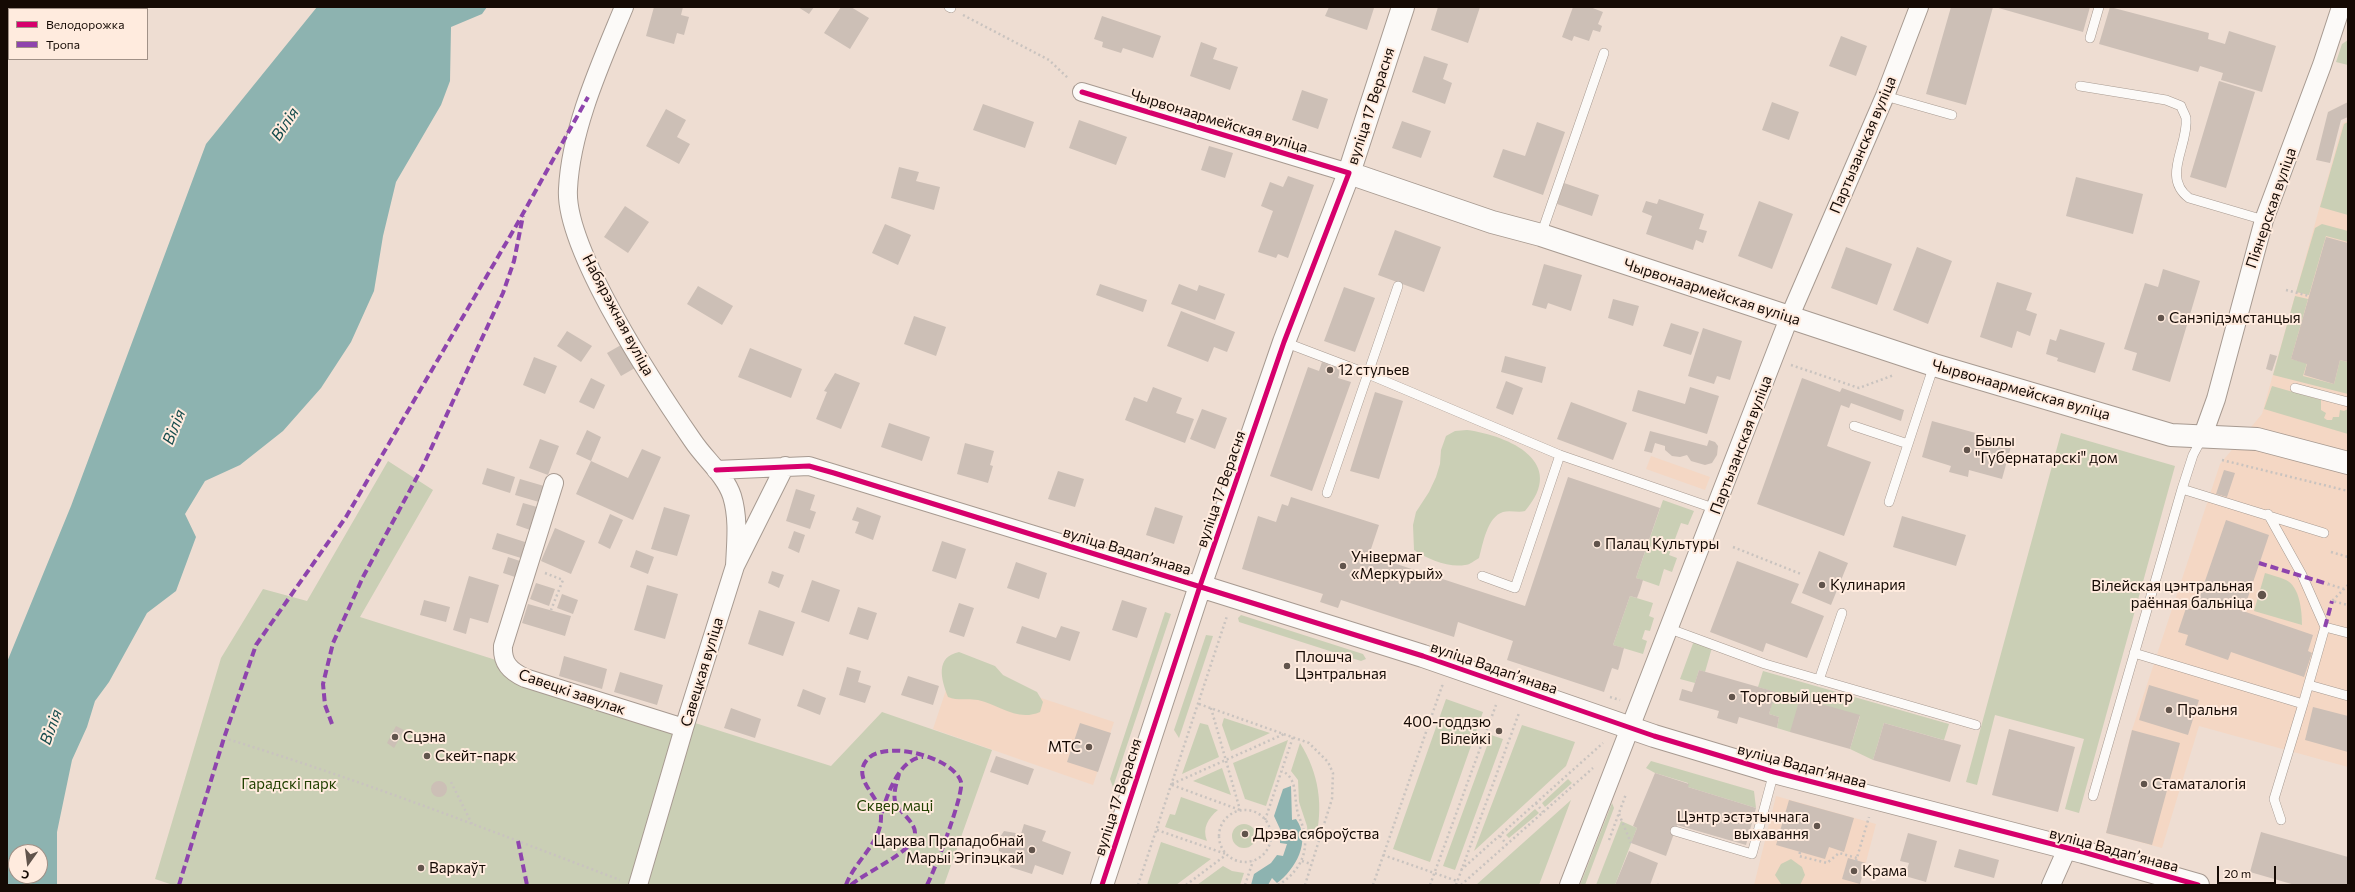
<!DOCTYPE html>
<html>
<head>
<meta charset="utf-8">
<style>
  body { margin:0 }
  #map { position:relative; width:2355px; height:892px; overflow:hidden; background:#eeddd2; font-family:Commissioner,sans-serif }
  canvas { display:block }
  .frame { position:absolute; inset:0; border:8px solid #150a04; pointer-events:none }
  .legend { position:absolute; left:8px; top:8px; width:140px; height:52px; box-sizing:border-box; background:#ffebde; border:1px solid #a19187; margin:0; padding:5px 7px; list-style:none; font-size:12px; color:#150a04 }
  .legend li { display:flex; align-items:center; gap:8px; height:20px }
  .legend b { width:20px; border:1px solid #a19187 }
  .north { position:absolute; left:8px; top:844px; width:40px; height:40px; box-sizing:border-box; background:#ffebde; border:1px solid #a19187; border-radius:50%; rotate:194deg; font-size:11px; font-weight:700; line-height:16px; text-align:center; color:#150a04 }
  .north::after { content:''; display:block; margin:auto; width:14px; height:18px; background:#61544c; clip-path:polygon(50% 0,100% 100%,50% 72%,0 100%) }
  .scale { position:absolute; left:2217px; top:866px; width:59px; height:18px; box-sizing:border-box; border:2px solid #150a04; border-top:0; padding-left:5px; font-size:12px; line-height:14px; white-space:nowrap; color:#150a04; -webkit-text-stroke:3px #ffebde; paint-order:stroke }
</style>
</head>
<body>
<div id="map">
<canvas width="2355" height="892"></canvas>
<div class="frame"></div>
<ul class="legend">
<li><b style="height:5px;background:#d6006c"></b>Велодорожка</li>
<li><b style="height:5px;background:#8e44ad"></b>Тропа</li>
</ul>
<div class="north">С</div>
<div class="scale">20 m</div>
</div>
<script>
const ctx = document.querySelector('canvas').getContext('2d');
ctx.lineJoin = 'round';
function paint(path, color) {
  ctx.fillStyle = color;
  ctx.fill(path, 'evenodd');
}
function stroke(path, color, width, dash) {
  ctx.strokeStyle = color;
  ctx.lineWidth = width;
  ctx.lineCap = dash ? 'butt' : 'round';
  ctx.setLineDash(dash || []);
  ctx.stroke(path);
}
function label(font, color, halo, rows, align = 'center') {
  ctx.font = font + ' Commissioner,sans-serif';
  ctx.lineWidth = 4;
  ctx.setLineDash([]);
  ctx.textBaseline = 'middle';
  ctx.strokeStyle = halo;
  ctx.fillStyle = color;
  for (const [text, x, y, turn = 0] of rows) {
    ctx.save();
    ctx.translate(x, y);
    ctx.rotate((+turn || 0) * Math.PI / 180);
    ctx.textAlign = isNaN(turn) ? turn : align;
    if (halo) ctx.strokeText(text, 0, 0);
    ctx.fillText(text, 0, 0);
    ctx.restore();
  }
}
paint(new Path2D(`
  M2348 121V767L2199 726 2162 848 2106 833 2132 730 2220 464 2262 414 2343 123Z
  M1651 456 1710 477 1705 490 1646 469Z
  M953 669 1114 722 1093 785 933 729Z
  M1776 796 1876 824 1860 885H1754Z`), '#f4d7c4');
paint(new Path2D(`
  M2348 40V65L2336 62 2342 44Z
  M2348 122V215L2320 207 2344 124Z
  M2322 224 2348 231V242L2326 236 2309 295 2296 292 2315 228Z
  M2295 296 2308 299 2291 359 2307 363 2303 376 2334 384 2340 360 2348 362V394L2273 375Z
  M2272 386 2321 400V410L2326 413 2324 418 2327 420H2332L2333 417H2339L2340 410 2344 411 2348 409V434L2264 409Z
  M1467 430C1510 436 1568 462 1525 511 1519 513 1510 510 1503 512 1487 517 1483 544 1479 558 1475 560 1470 565 1465 565 1449 568 1427 559 1414 550L1413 525 1416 512 1429 492 1436 477 1440 464 1441 450 1446 436 1455 431Z
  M2061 433 2175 466 2079 813 2065 809 2084 739 1995 715 1977 785 1966 782Z
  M388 461 433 490 360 617 831 766 882 712 992 750 944 885H173L155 879 221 658 263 589 307 601Z
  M1663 500 1694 511 1688 525 1681 523 1669 555 1677 558 1672 572 1664 569 1659 586 1636 578Z
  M2265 573C2271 575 2280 577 2286 580 2300 587 2302 611 2302 625L2254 611Z
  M1630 596 1653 603 1649 616 1654 618 1650 631 1645 630 1642 639 1647 641 1643 654 1613 645Z
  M1165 612 1171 614 1113 787 1110 779Z
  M1241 615 1363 654 1366 659 1361 661 1239 622 1238 618Z
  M1206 635 1213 636 1179 738 1174 730Z
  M1695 638 1713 644 1705 672 1699 670 1695 683 1680 679Z
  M959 652 995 666 1003 675 1037 692 1043 702 1040 712C1017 722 1000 705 978 700 967 698 958 701 948 697 941 679 935 657 959 652Z
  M1763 671 1949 724 1944 740 1884 723 1873 760 1850 749 1860 716 1790 732 1777 728 1779 717 1769 714 1775 692 1758 687Z
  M1446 699 1483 712 1430 862 1393 849Z
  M1224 718 1270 733 1231 751 1222 725Z
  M1200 723 1208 725 1219 757 1182 774Z
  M1522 725 1575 742 1566 766 1474 851Z
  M1491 735 1503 739 1455 870 1443 866Z
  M1288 740 1266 806 1245 799 1233 763Z
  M1300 743C1319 773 1324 807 1315 841L1308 838 1307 826 1299 802 1298 780 1291 771Z
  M1651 761 1754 791 1756 808 1688 787V783L1655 773 1646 768Z
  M1222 768 1231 795 1193 781Z
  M1568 779 1572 783 1545 807 1542 803Z
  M1181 797 1218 810C1208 818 1202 828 1207 841L1165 827 1170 814 1175 815Z
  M1571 800 1539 885H1476Z
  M1612 803 1614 808 1585 885H1580Z
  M1535 809 1539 813 1509 838 1506 835Z
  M1621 821 1637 828 1615 885H1596Z
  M1232 836a12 12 0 1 1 24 0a12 12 0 1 1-24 0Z
  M1161 842 1211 859 1176 885H1147Z
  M1791 859 1802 867 1805 875 1800 885 1781 884 1775 875 1781 864Z
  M1223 866 1232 871 1244 873 1240 885H1197Z`), '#cacfb5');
paint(new Path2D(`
  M317 7H487L482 14 451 27 450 81 441 105 396 182 383 236 374 291 351 342 321 388 283 431 240 465 205 481 185 514 196 537 176 591 147 613 109 682 95 701 87 727 72 760 57 832V885H7V662L71 506 206 144ZM16 852H40V876H16Z
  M1291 786 1292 820 1296 819C1312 841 1295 870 1277 883L1272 878 1268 885H1251L1254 874 1271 863 1277 855 1283 856 1287 844 1280 843V829L1274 816 1283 789Z`), '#8db3b0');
paint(new Path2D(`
  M654 7H683L681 15 689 17 684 35 677 33 674 44 646 36Z
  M798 7H814L809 14Z
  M841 7H851L869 18 850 49 824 33Z
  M1329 7H1370L1374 8 1367 30 1325 16Z
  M1438 7H1480L1468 43 1431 30Z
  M1573 7H1590L1603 12 1598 24 1602 26 1600 32 1593 30 1589 41 1574 36 1572 41 1562 37Z
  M1951 7H1993L1966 105 1926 94Z
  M1995 7H2090L2083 32Z
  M2110 7 2209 33 2208 39 2225 44 2229 31 2276 46 2262 92 2221 80 2223 73 2200 66 2198 72 2099 44Z
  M1102 16 1161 36 1153 58 1123 48 1121 53 1102 47 1103 42 1094 39Z
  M1841 36 1867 46 1856 76 1829 66Z
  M1201 42 1217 48 1213 59 1238 67 1230 90 1190 76Z
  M1424 56 1448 64 1443 79 1452 83 1445 104 1412 92Z
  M2219 81 2255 92 2226 188 2190 177Z
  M1302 90 1328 99 1318 129 1292 120Z
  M1772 102 1799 112 1789 140 1762 130Z
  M2348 102V117L2341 120 2330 163 2316 160 2328 112Z
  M983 104 1034 122 1025 148 973 130Z
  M666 109 686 120 677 137 690 144 679 164 646 146Z
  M1079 120 1127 137 1116 165 1069 148Z
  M1402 121 1431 131 1421 158 1392 148Z
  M1537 122 1565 132 1543 195 1493 177 1503 149 1525 156Z
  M1209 146 1233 153 1225 178 1201 170Z
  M899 167 919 172 916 181 940 187 934 210 891 198Z
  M1288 176 1314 185 1288 258 1278 254 1276 258 1258 252 1273 211 1261 206 1270 182 1283 187Z
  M2076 177 2143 194 2133 234 2066 216Z
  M1564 183 1599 195 1592 216 1557 204Z
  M1659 199 1704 214 1699 229 1707 231 1703 243 1696 240 1693 250 1646 234 1652 216 1642 212 1646 201 1657 204Z
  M1759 201 1793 214 1772 269 1738 256Z
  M625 206 649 222 628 253 604 237Z
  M885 224 911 235 898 265 872 253Z
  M1395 230 1441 247 1424 292 1378 275Z
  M2326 237 2348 243V362L2340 360 2334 384 2304 375 2307 364 2291 359Z
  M1846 247 1892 264 1877 305 1831 288Z
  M1917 247 1952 261 1928 324 1893 310Z
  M1544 264 1582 275 1571 311 1548 303 1546 309 1532 305Z
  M2163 269 2200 281 2170 382 2132 370 2137 353 2124 349 2145 283 2158 287Z
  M1997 282 2032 293 2026 310 2037 314 2030 336 2017 331 2012 348 1980 337Z
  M1100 284 1147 300 1143 312 1096 295Z
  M1179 284 1197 291 1199 285 1225 294 1215 320 1171 304Z
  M698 286 733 306 722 325 687 304Z
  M1344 287 1375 298 1355 352 1324 341Z
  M1613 299 1639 306 1633 326 1608 318Z
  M1181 311 1235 332 1227 352 1214 347 1208 362 1167 346Z
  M914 316 946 327 936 356 904 344Z
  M1671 323 1699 332 1691 355 1663 346Z
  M1703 328 1742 341 1730 380 1717 376 1714 384 1688 376Z
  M2060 329 2105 343 2095 373 2057 361 2058 358 2046 354 2050 339 2056 341Z
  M567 331 592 346 581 362 557 346Z
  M621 345 635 368 621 376 607 353Z
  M750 348 802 369 791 398 738 377Z
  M2270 354 2277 356 2272 371 2266 369Z
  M1505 356 1546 367 1542 383 1501 372Z
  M534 357 557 366 545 394 523 385Z
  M1322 362 1341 369 1338 378 1351 382 1312 491 1270 476 1308 367 1319 371Z
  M835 373 860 383 841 429 816 419 827 392 824 391Z
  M591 378 605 385 594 409 579 402Z
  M1802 378 1840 392 1842 388 1904 410 1901 421 1851 403 1849 408 1841 405 1827 446 1871 462 1844 536 1757 504Z
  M1506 381 1523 388 1513 415 1496 408Z
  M1153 387 1182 398 1176 413 1194 419 1185 443 1125 420 1134 397 1147 402Z
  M1690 387 1719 396 1707 434 1632 411 1638 390 1685 404Z
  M1375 392 1403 401 1379 479 1350 471Z
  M1571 402 1627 423 1613 460 1557 439Z
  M1202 409 1227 418 1215 449 1190 439Z
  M1932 421 2012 443 2002 479 1969 470 1968 477 1949 472 1951 466 1922 457Z
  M889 423 930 437 922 461 881 447Z
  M587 430 601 437 591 461 576 454Z
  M1650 431 1707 446 1709 440 1715 442 1718 446 1717 455 1712 463 1705 465 1691 461 1687 455 1680 457 1672 456 1665 450V446L1655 443 1652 453 1644 451Z
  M540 439 559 446 548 475 529 468Z
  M965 443 994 451 990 465 993 466 988 483 957 474Z
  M642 449 661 457 633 520 576 494 591 461 628 478Z
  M487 468 515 477 510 493 482 484Z
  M2224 470 2235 473 2227 497 2216 494Z
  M1058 471 1084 479 1075 507 1048 499Z
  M1568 477 1660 508 1636 578 1643 580 1640 590 1637 598 1630 596 1613 645 1624 648 1619 667 1618 670 1612 668 1604 692 1507 660 1513 641 1458 622 1454 637 1341 600 1338 608 1320 602 1323 594 1242 569 1258 516 1276 522 1282 504 1288 506 1291 497 1379 525 1369 555 1525 606Z
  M520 479 544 486 539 502 515 495Z
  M796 489 815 495 810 510 816 512 810 529 786 521Z
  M523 503 537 507 530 530 516 525Z
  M664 507 690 515 677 556 651 549Z
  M857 507 881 516 873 540 855 533 859 522 852 520Z
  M1155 507 1183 516 1174 544 1146 535Z
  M610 514 623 520 610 549 598 543Z
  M1902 516 1966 535 1956 566 1893 547Z
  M2226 520 2269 535 2247 600 2241 598 2237 609 2313 635 2308 651 2312 653 2304 677 2231 652 2228 660 2185 645 2188 635 2178 632 2186 608 2195 610Z
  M555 528 585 541 571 574 541 561Z
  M794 531 805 535 799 553 788 548Z
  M497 533 525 542 521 558 492 549Z
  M942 541 966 549 956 579 932 571Z
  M636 550 654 557 648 574 630 567Z
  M1819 551 1848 563 1831 605 1802 593Z
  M508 557 520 561 515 577 503 573Z
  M1737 561 1799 584 1791 603 1824 616 1807 658 1766 643 1763 652 1710 632Z
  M1016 562 1047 573 1039 599 1007 588Z
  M772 571 784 575 779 588 768 583Z
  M469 576 499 585 488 623 470 618 466 634 453 630Z
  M812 580 840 590 829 622 801 612Z
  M536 583 555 589 549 606 530 599Z
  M647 585 678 594 665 639 634 630Z
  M562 594 578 600 573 614 557 608Z
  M424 600 450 607 446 622 420 615Z
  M1122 600 1147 608 1137 638 1112 630Z
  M959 603 974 608 964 637 949 632Z
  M528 604 571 616 565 636 522 623Z
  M858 607 877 613 868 640 849 634Z
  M759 610 795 622 783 656 748 644Z
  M1022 626 1056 638 1061 626 1080 632 1070 661 1016 643Z
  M564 656 607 669 602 689 559 676Z
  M847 667 861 671 858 682 871 686 865 703 839 695Z
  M1699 670 1776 692 1769 714 1779 717 1777 728 1739 717 1737 724 1717 718 1719 711 1679 700 1682 689 1692 692Z
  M620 672 663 685 657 705 614 692Z
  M908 676 939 686 933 705 901 695Z
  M2149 685 2199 700 2188 735 2139 720Z
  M803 689 826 698 820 715 797 706Z
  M1800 698 1860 715 1850 749 1790 732Z
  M2313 707 2348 716V752L2305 740Z
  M731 708 761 719 755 738 724 728Z
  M1080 723 1111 733 1098 772 1067 762Z
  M1884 723 1961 745 1950 782 1873 760Z
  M396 726 404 730 394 748 387 743Z
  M2009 729 2075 747 2058 812 1992 795Z
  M2132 730 2180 743 2152 845 2106 833Z
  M996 756 1034 769 1028 785 990 772Z
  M1655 773 1689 784 1688 787 1756 808 1746 845 1677 825 1666 856 1631 843 1637 828 1633 826Z
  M431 789a8 8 0 1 1 16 0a8 8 0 1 1-16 0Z
  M1789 800 1854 818 1844 852 1829 847 1825 859 1776 845Z
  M1024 824 1046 831 1042 841 1071 852 1063 875 1035 865 1032 874 1010 867 1013 858 999 851 998 840 1004 831 1021 834Z
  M2261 832 2348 857V885H2295L2250 872Z
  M1908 833 1937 841 1926 882 1905 876 1909 863 1900 861Z
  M1959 849 1999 860 1994 878 1954 867Z
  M1629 851 1658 863 1650 885H1615Z
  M1848 858 1866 863 1860 884 1842 879Z`), '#ccbfb6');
const service = new Path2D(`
  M949 7 951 8
  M2090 38 2099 7
  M2080 86 2166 100 2181 106C2182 110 2185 114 2186 118 2189 145 2161 177 2189 198L2264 220
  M1885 96 1952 115
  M1541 235 1604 53
  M1284 342 1368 374 1560 455 1716 509
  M2295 388 2348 402
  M1854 426 1908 444
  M2182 489 2324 533
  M1327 493 1398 286
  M1889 502 1934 365
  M1482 576 1515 588 1560 455
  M2325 627 2348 633
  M1670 629 1765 664 1976 725
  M2134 653 2303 704 2325 627 2302 575 2268 514
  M1819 680 1842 613
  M2309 685 2348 696
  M2093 796 2182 489 2193 455 2202 438
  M2281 820 2274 799 2303 704
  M1675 831 1752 854 1774 772`);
const minor = new Path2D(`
  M624 7C601 63 571 128 568 189 564 249 657 389 693 441 705 459 725 475 732 496 739 519 736 543 735 566
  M1082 92 1349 173
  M2203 435 2216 399 2264 220 2322 65 2341 7
  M716 470 809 466 1200 586
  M554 483 503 646C502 663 510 671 525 678L684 728
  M638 885 684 728 735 566 785 466
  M1569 885 1789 318 1885 96 1919 7
  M2051 885 2067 849`);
const tertiary = new Path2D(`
  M1200 586 1423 656 1654 736 1774 772 2083 852 2198 885
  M1102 885 1200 586 1284 342 1349 173`);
const secondary = new Path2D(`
  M1403 7 1349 173 1492 222 1541 235 1934 365 2171 435 2257 439 2348 463`);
stroke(service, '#a79a91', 10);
stroke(minor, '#a79a91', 20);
stroke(tertiary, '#a79a91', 24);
stroke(secondary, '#a79a91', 24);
stroke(new Path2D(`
  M963 15 1049 60 1069 79
  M2286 290 2309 296
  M1791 365 1859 388 1894 375
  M2222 460 2348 491
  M1733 547 1801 574
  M2331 552 2348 557
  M545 573 563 580 551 610
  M2328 584 2344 589
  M2348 585 2332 601 2348 605
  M1610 697 1620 700
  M1199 704 1309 743 1328 762 1333 773 1332 799 1305 885
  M1211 708 1240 810
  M224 738C358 779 489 830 620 880
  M451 782 472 824
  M1172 784 1284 734
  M1172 785 1240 810
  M1536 803 1543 812
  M1219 836a26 26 0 1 1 52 0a26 26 0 1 1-52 0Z
  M1619 814 1631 843
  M1265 820 1293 737
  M1157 830 1226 854
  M1500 836 1507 845
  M1609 840 1626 794
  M1800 852 1799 856 1827 863 1839 853 1857 858
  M1383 855 1457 881
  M1302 861 1311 864
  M1856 861 1869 817
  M1461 870 1603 743
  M1138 885 1227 616
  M1186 885 1226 855
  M1245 885 1253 861
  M1278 885C1297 874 1309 855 1304 832 1303 824 1298 817 1297 809 1294 794 1297 778 1282 771
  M1373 885 1442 686 1445 687
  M1430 885 1496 705
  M1456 885 1519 713
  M1461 885 1593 768
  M1657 885H1659`), '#c9c3bf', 2.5, [2, 3]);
stroke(service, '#fcfaf8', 9);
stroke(minor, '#fcfaf8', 18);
stroke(tertiary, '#fcfaf8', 22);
stroke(secondary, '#fcfaf8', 22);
stroke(new Path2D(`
  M2259 563 2328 584
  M2325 627 2332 601
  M332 724 325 705 323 684 333 643 363 577 423 466 503 293 514 261 523 216
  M882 813C887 794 900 758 923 757
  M518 841 527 885
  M179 885 224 738 256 645 346 517 516 226 588 97
  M846 885C855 860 882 843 881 816 881 797 852 780 866 761 882 738 954 757 961 782 964 794 935 870 927 885
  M851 885C866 872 904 856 913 840 922 825 899 814 895 801 893 792 897 782 899 774`), '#8e44ad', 4, [8, 4]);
stroke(new Path2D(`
  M1082 92 1349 173 1284 342 1200 586 1102 885
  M716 470 809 466 834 473 1423 656 1654 736 1774 772 2083 852 2198 885`), '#d6006c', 5);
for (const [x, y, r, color] of [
  [2161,318,4,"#61544c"],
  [1330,370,4,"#61544c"],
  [1967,450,4,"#61544c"],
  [1597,544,4,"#61544c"],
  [1343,566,4,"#61544c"],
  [1822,585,4,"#61544c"],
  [2262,595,5,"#61544c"],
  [1287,666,4,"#61544c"],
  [1732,697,4,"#61544c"],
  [2169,710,4,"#61544c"],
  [1499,731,4,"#61544c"],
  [395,737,4,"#61544c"],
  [1089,747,4,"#61544c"],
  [427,756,4,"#61544c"],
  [2144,784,4,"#61544c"],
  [1817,826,4,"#61544c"],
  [1245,834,4,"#61544c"],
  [1032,850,4,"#61544c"],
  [421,868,4,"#61544c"],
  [1854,871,4,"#61544c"]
]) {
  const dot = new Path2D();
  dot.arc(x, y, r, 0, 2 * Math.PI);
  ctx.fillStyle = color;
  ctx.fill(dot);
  stroke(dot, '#ffebde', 1.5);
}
label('15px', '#150a04', '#ffebde', [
  ["вуліца 17 Верасня",1371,106,-72],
  ["Чырвонаармейская вуліца",1219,121,17],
  ["Партызанская вуліца",1863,145,-67],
  ["Піянерская вуліца",2271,208,-71],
  ["Чырвонаармейская вуліца",1712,292,18],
  ["Набярэжная вуліца",618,315,62],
  ["Чырвонаармейская вуліца",2021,390,16],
  ["Партызанская вуліца",1741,445,-69],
  ["вуліца 17 Верасня",1221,489,-71],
  ["вуліца Вадапʼянава",1127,551,17],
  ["вуліца Вадапʼянава",1494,668,19],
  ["Савецкая вуліца",702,672,-73],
  ["Савецкі завулак",572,692,19],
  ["вуліца Вадапʼянава",1802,766,15],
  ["вуліца 17 Верасня",1118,797,-72],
  ["вуліца Вадапʼянава",2114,850,15]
]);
label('15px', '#150a04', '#ffebde', [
  ["Санэпідэмстанцыя",2169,318],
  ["12 стульев",1338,370],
  ["Былы",1975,441],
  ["\"Губернатарскі\" дом",1975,458],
  ["Палац Культуры",1605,544],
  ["Універмаг",1351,557],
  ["«Меркурый»",1351,574],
  ["Кулинария",1830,585],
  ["Вілейская цэнтральная",2253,586,"right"],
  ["раённая бальніца",2253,603,"right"],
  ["Плошча",1295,657],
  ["Цэнтральная",1295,674],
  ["Торговый центр",1740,697],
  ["Пральня",2177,710],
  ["400-годдзю",1491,722,"right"],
  ["Вілейкі",1491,739,"right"],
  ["Сцэна",403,737],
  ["МТС",1081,747,"right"],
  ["Скейт-парк",435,756],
  ["Стаматалогія",2152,784],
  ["Цэнтр эстэтычнага",1809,817,"right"],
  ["выхавання",1809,834,"right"],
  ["Дрэва сяброўства",1253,834],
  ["Царква Прападобнай",1024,841,"right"],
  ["Марыі Эгіпэцкай",1024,858,"right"],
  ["Варкаўт",429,868],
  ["Крама",1862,871]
], 'left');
label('15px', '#244203', '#ffebde', [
  ["Гарадскі парк",289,784],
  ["Сквер маці",895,806]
]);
label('italic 16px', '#144b4c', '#ffebde', [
  ["Вілія",285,124,-56],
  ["Вілія",174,427,-68],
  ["Вілія",51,727,-70]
]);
</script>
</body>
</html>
